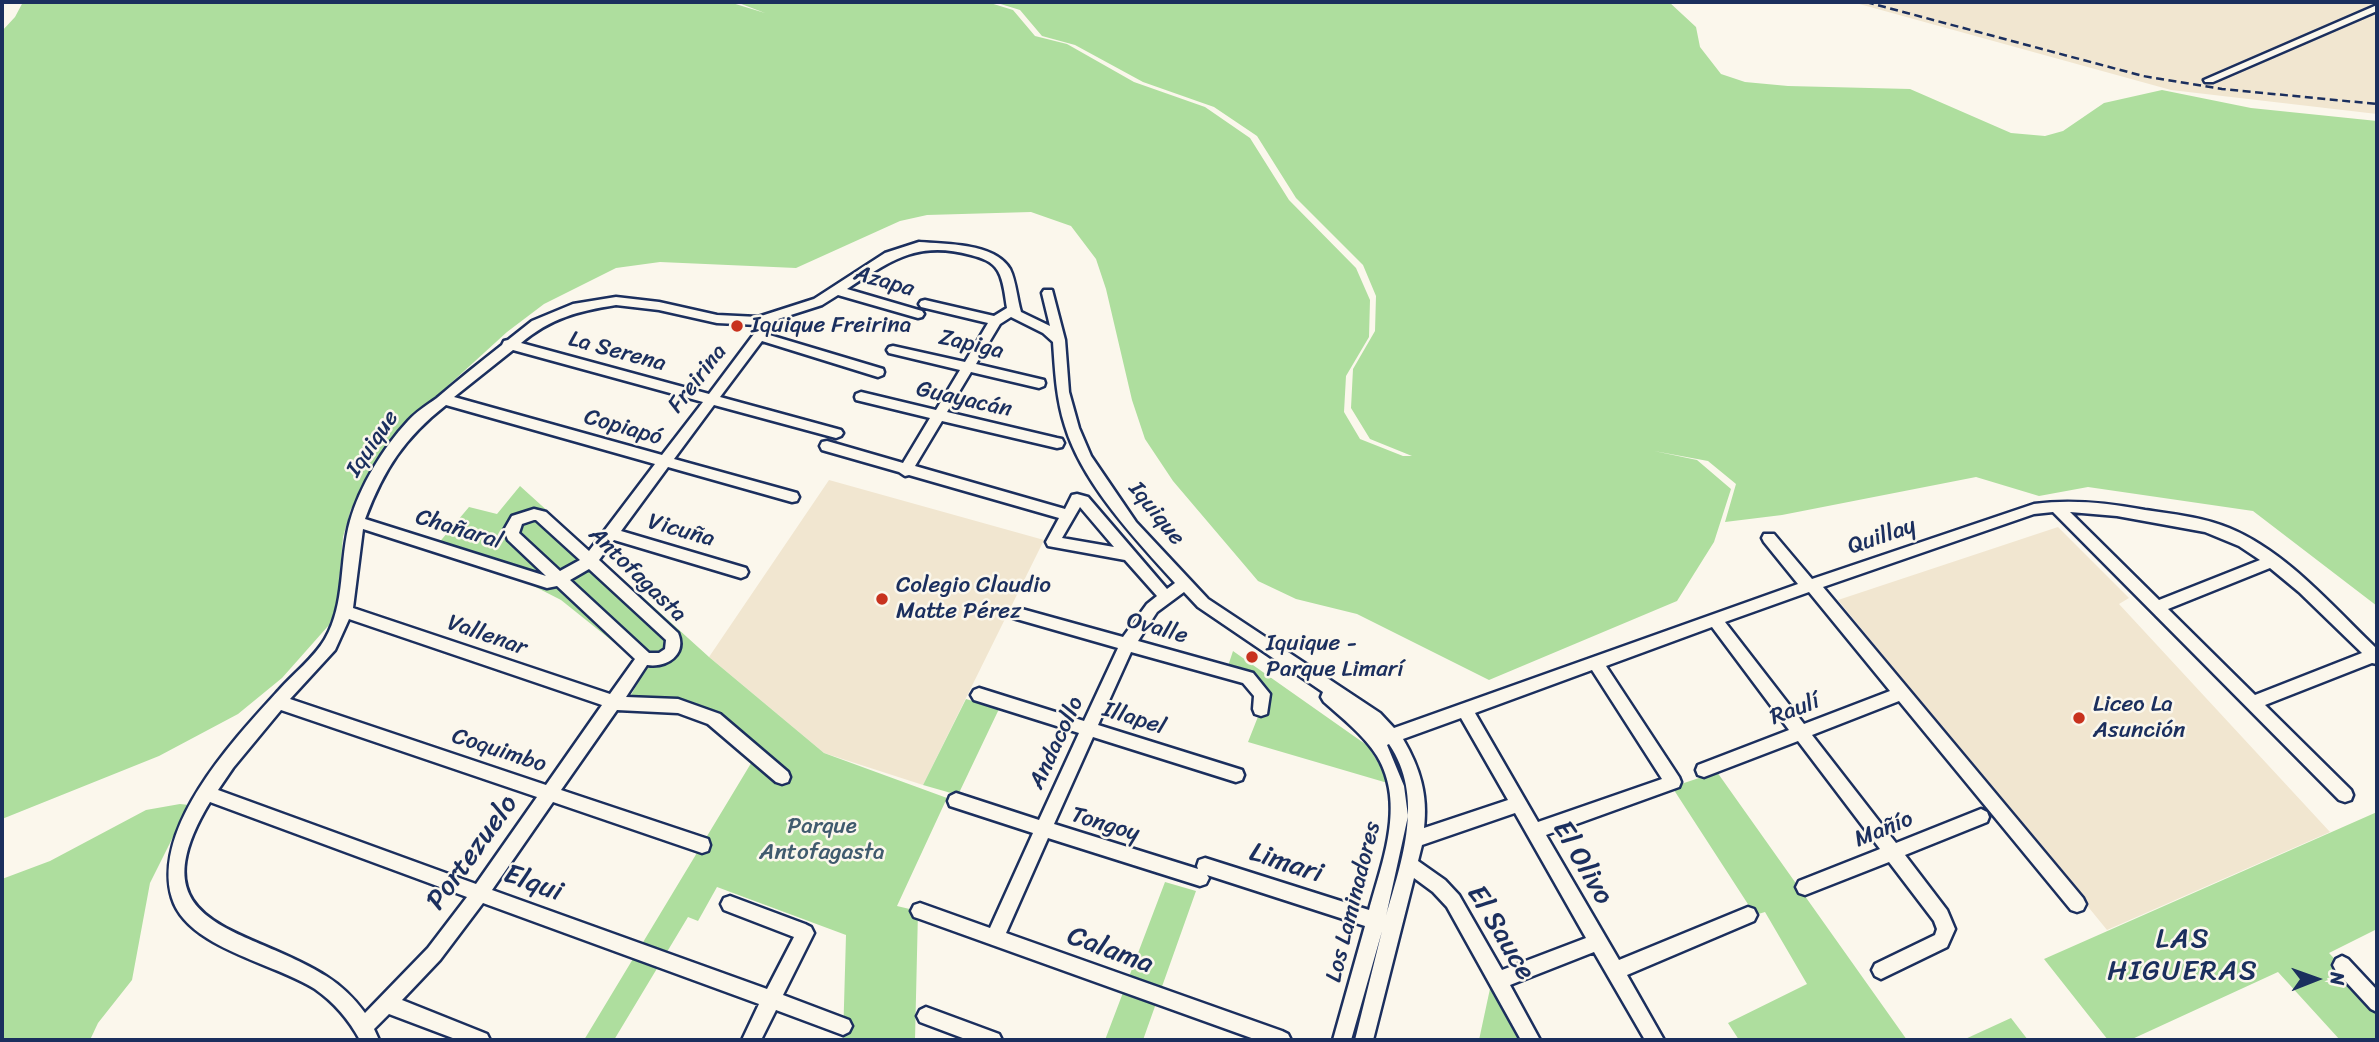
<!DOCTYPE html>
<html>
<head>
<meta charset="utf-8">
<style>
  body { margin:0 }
  #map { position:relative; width:2379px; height:1042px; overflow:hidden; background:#fbf7ec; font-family:Sriracha,sans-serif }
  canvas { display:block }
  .frame { position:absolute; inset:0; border:4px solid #1b2f5e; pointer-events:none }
  .north { position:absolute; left:2281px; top:944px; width:70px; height:70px; -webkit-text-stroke:5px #fbf7ec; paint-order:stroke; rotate:89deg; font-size:19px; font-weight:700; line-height:28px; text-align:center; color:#1b2f5e }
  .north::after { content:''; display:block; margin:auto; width:24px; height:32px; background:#1b2f5e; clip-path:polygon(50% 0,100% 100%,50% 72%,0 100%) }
</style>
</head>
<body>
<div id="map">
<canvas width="2379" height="1042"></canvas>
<div class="frame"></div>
<div class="north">N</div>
</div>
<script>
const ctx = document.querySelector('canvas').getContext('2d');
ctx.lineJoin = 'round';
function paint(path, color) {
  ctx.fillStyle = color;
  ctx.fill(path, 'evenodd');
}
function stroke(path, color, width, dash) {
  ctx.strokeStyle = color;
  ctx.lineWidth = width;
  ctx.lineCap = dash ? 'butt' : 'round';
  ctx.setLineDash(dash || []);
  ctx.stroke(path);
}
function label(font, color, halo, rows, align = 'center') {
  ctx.font = font + ' Sriracha,sans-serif';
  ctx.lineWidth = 5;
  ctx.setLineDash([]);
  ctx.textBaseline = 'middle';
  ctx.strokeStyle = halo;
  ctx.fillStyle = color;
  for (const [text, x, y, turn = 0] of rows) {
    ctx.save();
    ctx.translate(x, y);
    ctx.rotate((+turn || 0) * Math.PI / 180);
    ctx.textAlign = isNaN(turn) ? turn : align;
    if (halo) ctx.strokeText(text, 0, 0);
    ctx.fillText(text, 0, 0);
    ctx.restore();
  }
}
paint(new Path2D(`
  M1852 2H2377V114L2171 90Z
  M829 480 1044 540 923 785 824 753 709 657Z
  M2058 527 2129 598 2119 604 2330 832 2107 930 1838 600Z`), '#f1e6d0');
paint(new Path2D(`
  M23 2H729L765 13 736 2H987L1013 10 1035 36 1067 44 1134 82 1205 107 1250 138 1289 200 1356 268 1370 300 1369 337 1346 376 1344 412 1360 439 1403 456H1412L1370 439 1351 408 1353 369 1375 331 1376 296 1363 265 1296 198 1257 136 1214 107 1143 82 1075 45 1042 36 1020 10 994 2H1669L1696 27 1700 47 1721 74 1745 82 1788 86 1910 89 2011 133 2045 136 2063 131 2104 103 2162 90 2251 108 2377 121V606L2253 511 2088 487 2039 496 1976 477 1782 515 1725 522 1736 484 1708 461 1654 451 1697 460 1731 489 1714 542 1677 601 1489 680 1357 614 1296 599 1258 581 1173 481 1145 439 1132 400 1106 289 1096 259 1071 226 1031 212 927 215 900 221 796 268 660 262 616 268 544 304 507 332 396 433 351 509 343 537 337 607 329 625 282 678 238 714 159 756 2 819V31L15 17Z
  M520 486 709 657 824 753 947 798 897 906 918 911 915 1040H843L846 935 717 887 698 921 688 917 614 1040H584L756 755 714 719 631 695 646 668 561 600 514 576 432 551 469 507 497 514Z
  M1233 651 1368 746 1391 784 1248 742 1261 709 1257 685 1224 678Z
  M966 699 999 709 958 795 923 785Z
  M1717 772 1907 1040H1739L1728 1023 1807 984 1765 912 1755 915 1672 787Z
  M180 804 189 805 150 883 132 980 98 1023 90 1040H2V879L50 861 146 810Z
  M2377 812V929L2329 953 2377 1005V1040H2340L2278 972 2130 1040H2108L2044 959Z
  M1165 882 1196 891 1143 1040H1105Z
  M1494 970 1531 1040H1479Z
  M2011 1018 2028 1040H1963Z`), '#aede9e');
const street = new Path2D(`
  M2377 5V11L2213 82H2205L2204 80Z
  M919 242C945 244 995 243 1010 269 1016 281 1017 299 1021 312L1050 326 1042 293 1044 290H1052L1065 340 1069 392 1079 428 1091 456 1136 522 1208 599 1380 713 1394 728 1798 584 1764 542 1762 538 1764 534H1774L1812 579 2034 504C2072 499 2108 503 2145 510 2173 514 2202 517 2229 528 2287 552 2332 606 2377 649V664L2372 663 2265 705 2351 790 2353 795 2351 800 2345 802 2339 800 2053 512 2034 514 1823 587 2083 898 2086 904 2083 910 2077 912 2071 910 1899 701 1812 735 1896 843 1981 809 1987 812 1989 817 1987 822 1905 855 1947 910 1955 929 1947 947 1881 979 1875 976 1872 970 1875 964 1935 935 1937 929 1934 921 1889 862 1805 895 1799 893 1796 887 1799 881 1880 849 1798 741 1704 777 1698 775 1696 770 1698 765 1789 730 1712 627 1606 666 1679 777 1681 782 1679 787 1546 835 1619 960 1748 907 1754 909 1757 915 1754 921 1627 975 1664 1040H1645L1594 952 1510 985 1540 1040H1521L1447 907 1433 892 1414 878 1373 1040H1355L1382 931 1351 1040H1333L1365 926 1207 875 1209 878 1206 884 1200 886 1048 838 1006 933 1282 1031 1288 1034 1291 1040H1257L920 919 914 917 911 911 914 905 920 903 990 928 1033 833 950 806 948 801 950 796 956 793 1039 820 1079 733 974 700 971 695 974 690 979 688 1084 721 1118 648 1013 618 1011 614 1013 610 1018 608 1123 637 1147 604 1157 596 1125 560 1048 546 1046 542 1059 518 909 475 905 476 899 472 822 450 820 446 822 442 827 441 903 463 930 418 856 400 855 397 856 394 861 392 936 410 960 370 889 353 887 350 889 347 893 346 965 362 988 323 921 307 919 304 921 301 925 300 994 316 1007 308C1005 297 1004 281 998 271 992 261 982 258 971 255 917 240 890 261 847 289L922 311 924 314 922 317 918 318 838 295 822 305 772 321 766 334 883 369 884 372 883 375 878 377 762 341 720 397 841 430 843 433 841 436 836 438 714 405 674 459 797 493 799 497 797 501 792 502 668 467 621 531 746 568 748 572 746 576 741 578 614 540 599 560 678 633C687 654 668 668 647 665L626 697 678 699 720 714 788 772 790 777 788 782 782 784 776 782 708 724 678 713 617 710 561 790 708 839 710 845 708 851 702 853 553 802 492 890 767 989 794 937 724 910 721 904 724 898 730 896 805 924 811 927 814 933 783 995 849 1020 852 1026 849 1032 843 1035 776 1010 761 1040H742L759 1004 483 903 440 960 402 1000 487 1034 490 1040H458L389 1014 374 1029 379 1040H360C349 1020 335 1003 315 989 275 963 187 948 172 898 151 827 235 738 279 690 293 674 314 658 325 639 346 603 339 560 350 521 360 486 383 448 408 421 416 412 427 405 437 398 458 380 480 362 502 345L504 341 508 340 532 321 573 304 616 297 659 302 717 315 758 317 814 299 885 253ZM616 305 659 310 717 323 758 325 754 334 709 394 521 343C551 318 578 311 616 305ZM1011 317 1043 333 1053 342C1055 370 1056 398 1065 426 1082 483 1136 540 1175 583L1167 589 1088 497 1077 494 1072 495 1065 509 915 466 942 421 1057 448 1062 447 1064 443 1062 439 1057 438 947 412 971 372 1039 388 1044 386 1045 383 1044 380 976 364 1000 324ZM513 350 703 402 662 455 454 397ZM446 405 655 464 589 551 546 512 534 509 512 516 504 530 508 540 546 576 365 519C384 469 404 438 446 405ZM1080 507 1114 547 1062 538ZM2070 512 2117 516 2205 532 2239 546 2260 560 2159 600ZM534 520H536L580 560 560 571 519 533 522 524ZM363 529 547 588 557 586 635 659 610 694 353 608ZM2270 568 2299 592 2362 653 2255 695 2168 609ZM589 569 666 640 665 649 659 653H649L570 580ZM1184 592 1198 607 1323 692 1321 697 1324 702C1342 718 1364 735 1377 756 1406 804 1382 862 1369 910L1205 858 1199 860 1197 866 1198 869 1054 824 1093 737 1236 782 1242 780 1244 775 1242 770 1098 725 1131 652 1243 683 1254 696 1253 709 1255 714 1261 716 1267 714 1270 694 1253 673 1138 641 1157 612ZM1809 592 1890 691 1804 724 1725 622ZM349 619 602 705 546 785 290 699 335 650ZM1592 670 1662 779 1538 822 1475 713ZM281 710 537 797 476 884 218 790 233 768ZM1461 718 1508 800 1424 828C1428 795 1420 768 1403 739ZM1389 744C1425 797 1402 860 1386 916L1408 816 1404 786 1387 745ZM210 802 467 897 428 948 365 1013C354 998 342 986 326 976 248 926 133 929 210 802ZM1515 813 1586 938 1502 970 1459 895 1445 880 1418 861 1422 845Z
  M2342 956 2348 959 2377 990V1012L2371 1009 2336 971 2333 965 2336 959Z
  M926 1007 999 1034 1002 1040H968L920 1022 917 1016 920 1010Z`);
stroke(street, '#1b2f5e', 5);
paint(street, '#fbf7ec');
stroke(new Path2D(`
  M1866 2 2143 76 2222 89 2377 104`), '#1b2f5e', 2.5, [8, 4.5]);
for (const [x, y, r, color] of [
  [737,326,7,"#c8321e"],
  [882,599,7,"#c8321e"],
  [1252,657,7,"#c8321e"],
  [2079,718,7,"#c8321e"]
]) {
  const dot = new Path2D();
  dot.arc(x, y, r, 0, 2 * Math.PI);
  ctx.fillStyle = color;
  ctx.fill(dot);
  stroke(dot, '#fbf7ec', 2.5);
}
label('23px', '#1b2f5e', '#fbf7ec', [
  ["Azapa",884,282,16],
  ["Zapiga",971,345,13],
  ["La Serena",617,352,15],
  ["Freirina",698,379,-52],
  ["Guayacán",964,400,13],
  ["Copiapó",623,428,16],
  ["Iquique",373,444,-56],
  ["Iquique",1156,514,51],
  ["Chañaral",459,530,17],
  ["Vicuña",681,531,16],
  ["Quillay",1882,537,-19],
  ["Antofagasta",637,575,44],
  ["Ovalle",1157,629,16],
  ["Vallenar",487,636,19],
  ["Raulí",1795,710,-21],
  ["Illapel",1134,719,17],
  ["Andacollo",1057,743,-65],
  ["Coquimbo",499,751,18],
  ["Tongoy",1105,825,17],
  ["Mañío",1884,830,-22],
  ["Los Laminadores",1354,902,-76]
]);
label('23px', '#1b2f5e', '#fbf7ec', [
  ["Iquique Freirina",751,326],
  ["Colegio Claudio",896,586],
  ["Matte Pérez",896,612],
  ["Iquique -",1266,644],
  ["Parque Limarí",1266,670],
  ["Liceo La",2093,705],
  ["Asunción",2093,731]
], 'left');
label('23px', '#405b6e', '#fbf7ec', [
  ["Parque",822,827],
  ["Antofagasta",822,853]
]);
label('28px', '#1b2f5e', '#fbf7ec', [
  ["Portezuelo",473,853,-54],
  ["El Olivo",1582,863,60],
  ["Limari",1286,864,18],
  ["Elqui",533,884,20],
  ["El Sauce",1500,933,59],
  ["Calama",1110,951,20]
]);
ctx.letterSpacing = '2px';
label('28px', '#1b2f5e', '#fbf7ec', [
  ["LAS",2183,940],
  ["HIGUERAS",2183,972]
]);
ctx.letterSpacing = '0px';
</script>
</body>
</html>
